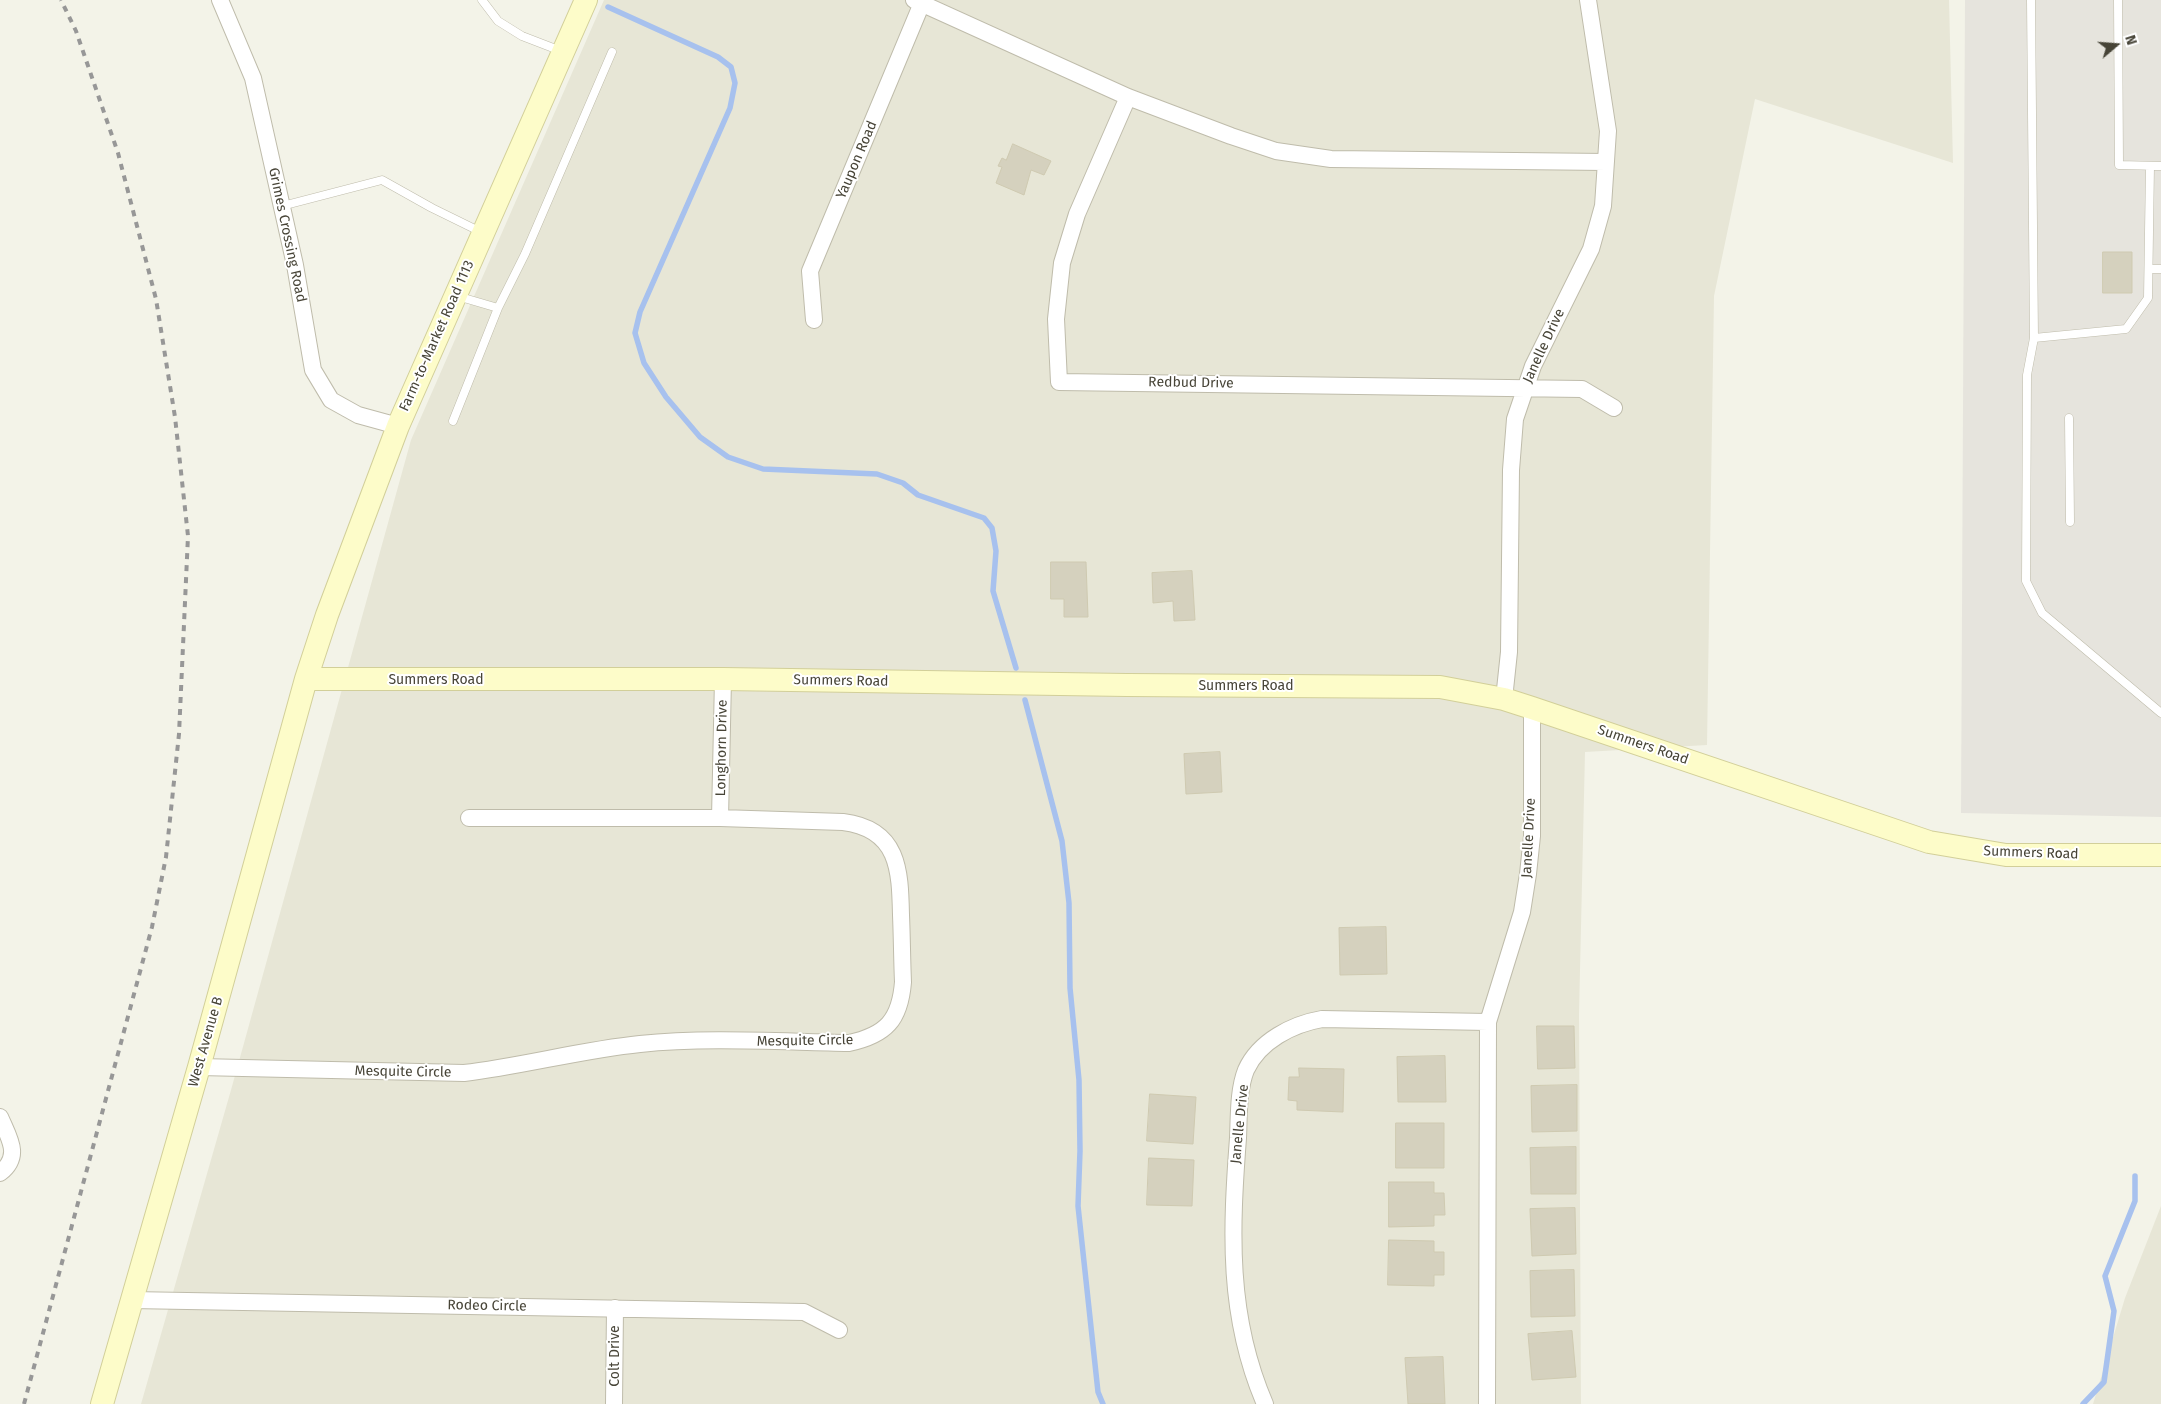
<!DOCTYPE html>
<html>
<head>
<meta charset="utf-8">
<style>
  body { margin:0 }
  #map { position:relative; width:2161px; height:1404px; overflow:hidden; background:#f3f3e8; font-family:"Fira Sans",sans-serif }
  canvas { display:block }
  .north { position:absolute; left:2091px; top:20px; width:50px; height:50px; -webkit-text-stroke:4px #fff; paint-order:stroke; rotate:72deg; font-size:14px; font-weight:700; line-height:20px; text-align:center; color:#474437 }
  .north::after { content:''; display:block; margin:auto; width:18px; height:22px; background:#474437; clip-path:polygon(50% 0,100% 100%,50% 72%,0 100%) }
</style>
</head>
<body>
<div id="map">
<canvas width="2161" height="1404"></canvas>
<div class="north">N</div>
</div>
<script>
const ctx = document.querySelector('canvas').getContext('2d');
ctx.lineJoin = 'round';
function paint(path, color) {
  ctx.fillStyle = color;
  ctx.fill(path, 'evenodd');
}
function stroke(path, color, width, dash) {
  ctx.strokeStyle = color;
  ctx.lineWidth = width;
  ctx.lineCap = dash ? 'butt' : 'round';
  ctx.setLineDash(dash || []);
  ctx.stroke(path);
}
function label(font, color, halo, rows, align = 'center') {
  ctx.font = font + ' "Fira Sans",sans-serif';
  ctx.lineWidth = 4;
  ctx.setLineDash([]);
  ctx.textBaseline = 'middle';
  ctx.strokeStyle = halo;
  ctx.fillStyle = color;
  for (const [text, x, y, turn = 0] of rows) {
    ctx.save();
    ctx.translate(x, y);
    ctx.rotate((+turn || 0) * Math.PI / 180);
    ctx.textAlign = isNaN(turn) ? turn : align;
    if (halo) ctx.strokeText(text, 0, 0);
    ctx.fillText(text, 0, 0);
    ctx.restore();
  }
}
paint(new Path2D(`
  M604 0H1949L1953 163 1755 99 1714 296 1707 745 1585 752 1579 1014 1581 1404H141L231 1090 411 440Z
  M2161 1206V1404H2093L2125 1298Z`), '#e7e6d6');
paint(new Path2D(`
  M1965 0H2161V817L1961 813Z`), '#e6e4dd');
stroke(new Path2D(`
  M608 7 718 57 731 67 735 83 730 108 640 312 635 333 644 363 666 397 700 437 728 457 763 469 877 474 903 483 918 495 984 518 992 528 996 551 993 591 1016 668
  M1025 700 1062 841 1069 903 1070 988 1079 1080 1080 1151 1078 1206 1098 1392 1103 1404
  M2083 1404 2104 1382 2114 1311 2105 1276 2135 1201V1176`), '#a7c1ee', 5.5);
const building = new Path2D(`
  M1013 144 1051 161 1044 175 1031 170 1024 195 996 183 1002 167 998 166 1002 158 1006 160Z
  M2103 252H2132V293H2103Z
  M1051 562H1086L1088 617H1064V599H1051Z
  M1192 571 1195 620 1174 621 1173 601 1153 603 1152 573Z
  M1220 752 1222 792 1186 794 1184 754Z
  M1386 927 1387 974 1340 975 1339 928Z
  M1537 1026H1574L1575 1068 1538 1069Z
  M1445 1056 1446 1102H1398L1397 1057Z
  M1299 1068 1344 1069 1343 1112 1297 1110V1101L1288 1100 1289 1077H1299Z
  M1577 1085V1131L1532 1132 1531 1086Z
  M1150 1094 1196 1097 1193 1144 1147 1141Z
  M1396 1123H1444V1168H1396Z
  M1576 1147V1194H1531L1530 1148Z
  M1149 1158 1194 1160 1192 1206 1147 1205Z
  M1389 1182H1434V1193H1444L1445 1215H1434V1226L1389 1227Z
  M1575 1208 1576 1254 1532 1256 1530 1209Z
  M1389 1240 1434 1241V1252H1444V1275H1434V1286L1388 1285Z
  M1574 1270 1575 1316 1531 1317 1530 1271Z
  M1572 1331 1576 1377 1532 1380 1528 1334Z
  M1443 1357 1445 1404H1408L1405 1358Z`);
paint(building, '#d5d1be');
stroke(building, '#cfcab1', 1);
const lane = new Path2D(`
  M482 0 498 21 522 36 561 51
  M2031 0 2034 338 2027 375 2026 581 2042 613 2161 713
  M2118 0 2119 165 2161 166
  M282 206 382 180 432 208 481 232
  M2149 269H2161
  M498 308 525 254 612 52
  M2034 338 2126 329 2148 298 2150 166
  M2069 418 2070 522
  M453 421 498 308 457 296`);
const street = new Path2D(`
  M220 0 253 78 295 265 313 370 331 400 358 415 398 426
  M914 0 1128 97 1231 136 1276 151 1331 159 1606 162
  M1128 97 1077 214 1062 263 1056 319 1059 382 1582 389 1614 408
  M814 320 810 271 922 3
  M1504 699 1509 652 1511 470 1515 419 1533 366 1591 249 1603 206 1608 131 1588 0
  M720 818 723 679
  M199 1067 464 1073C523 1066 581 1050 640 1044 707 1037 782 1042 849 1043 886 1035 900 1020 903 982 902 960 902 938 901 915 900 870 899 829 843 822L720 818H469
  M0 1117C9 1138 22 1156 0 1173
  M131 1300 804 1312 839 1330
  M614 1404 615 1308
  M1265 1404C1227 1316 1231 1231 1238 1138 1239 1117 1238 1090 1246 1070 1259 1041 1293 1024 1322 1019L1488 1022
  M1487 1404 1488 1022 1522 912 1528 874 1532 836V708`);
const secondary = new Path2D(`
  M306 679H723L1127 685 1440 687 1504 699 1532 708 1929 842 2006 855H2161
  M102 1404 199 1067 306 679 327 615 398 426 586 0`);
stroke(lane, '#bfbcab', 9);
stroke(street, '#bfbcab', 18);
stroke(secondary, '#d2cf99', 24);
stroke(lane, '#fff', 8);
stroke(street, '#fff', 16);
stroke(secondary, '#fdfcc9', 22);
stroke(new Path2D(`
  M24 1404 152 927 166 857 179 734 188 536 175 417 156 299 118 153 76 31 61 0`), '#979797', 4, [6, 6]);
label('14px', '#474437', '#fff', [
  ["Yaupon Road",857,160,-67],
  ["Grimes Crossing Road",287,235,78],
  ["Farm-to-Market Road 1113",437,336,-66],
  ["Janelle Drive",1544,346,-65],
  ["Redbud Drive",1191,383,1],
  ["Summers Road",436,680],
  ["Summers Road",841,681,1],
  ["Summers Road",1246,686],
  ["Summers Road",1643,745,19],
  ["Longhorn Drive",722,748,-89],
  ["Janelle Drive",1529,838,-87],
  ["Summers Road",2031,853,2],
  ["Mesquite Circle",805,1041,-1],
  ["West Avenue B",206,1042,-74],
  ["Mesquite Circle",403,1072,1],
  ["Janelle Drive",1240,1124,-84],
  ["Rodeo Circle",487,1306,1],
  ["Colt Drive",615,1356,-90]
]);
</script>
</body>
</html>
